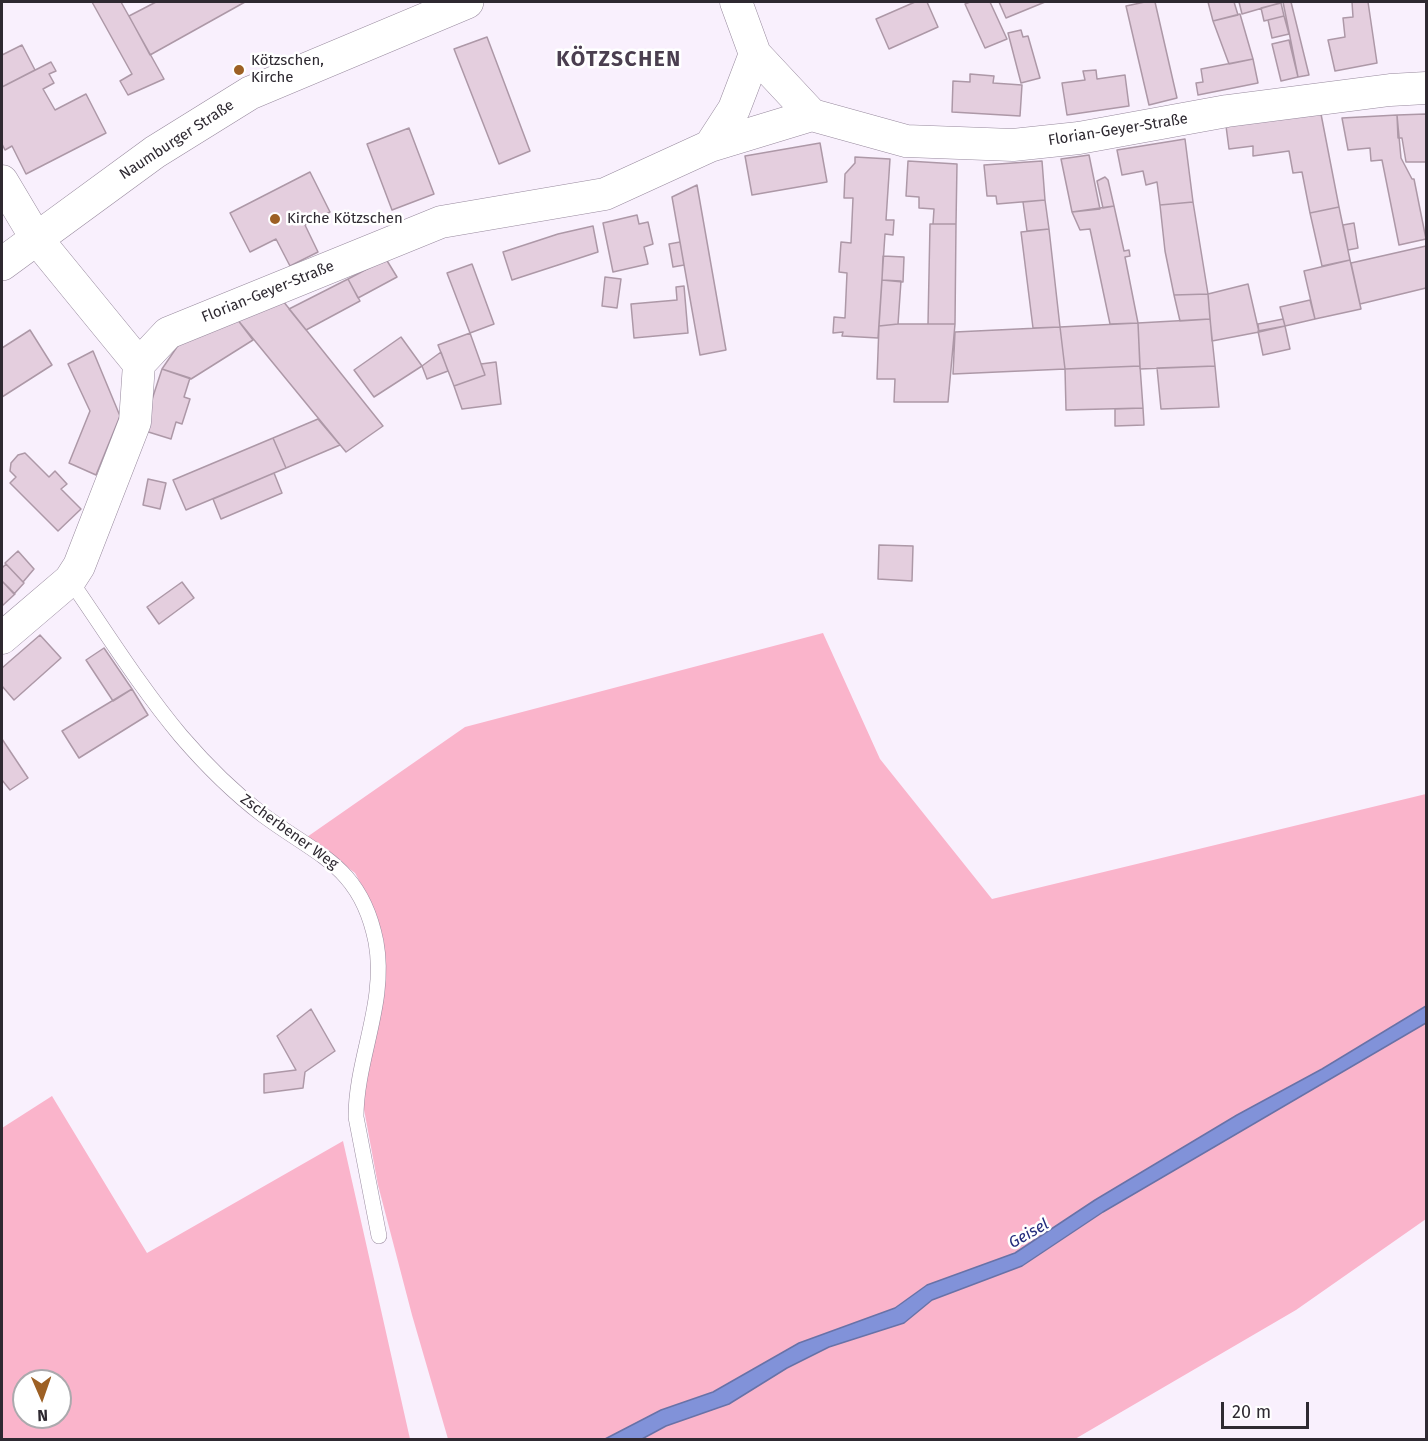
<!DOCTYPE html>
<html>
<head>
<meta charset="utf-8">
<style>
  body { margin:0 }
  #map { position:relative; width:1428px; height:1441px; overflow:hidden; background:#f9f0fd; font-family:"Fira Sans",sans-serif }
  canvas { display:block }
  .frame { position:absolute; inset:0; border:3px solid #2e2931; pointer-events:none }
  .north { position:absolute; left:12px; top:1369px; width:60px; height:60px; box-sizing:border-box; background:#fff; border:2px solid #aba9ad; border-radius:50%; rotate:178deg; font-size:16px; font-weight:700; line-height:24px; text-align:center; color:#2e2931 }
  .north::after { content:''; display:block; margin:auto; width:21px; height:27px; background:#9d6024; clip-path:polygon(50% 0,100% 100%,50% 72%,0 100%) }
  .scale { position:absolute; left:1221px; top:1402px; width:88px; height:27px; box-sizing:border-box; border:3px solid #2e2931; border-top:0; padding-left:8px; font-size:18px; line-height:21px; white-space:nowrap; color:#2e2931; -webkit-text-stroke:4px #fff; paint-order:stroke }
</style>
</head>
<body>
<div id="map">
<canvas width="1428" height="1441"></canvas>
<div class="frame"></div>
<div class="north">N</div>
<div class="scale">20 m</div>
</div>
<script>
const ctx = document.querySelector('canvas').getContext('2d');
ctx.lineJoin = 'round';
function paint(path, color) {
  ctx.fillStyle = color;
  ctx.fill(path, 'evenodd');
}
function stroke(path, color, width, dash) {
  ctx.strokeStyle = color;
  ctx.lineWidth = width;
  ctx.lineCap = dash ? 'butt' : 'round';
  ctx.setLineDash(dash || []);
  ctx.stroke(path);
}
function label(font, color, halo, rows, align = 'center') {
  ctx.font = font + ' "Fira Sans",sans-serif';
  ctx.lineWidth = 5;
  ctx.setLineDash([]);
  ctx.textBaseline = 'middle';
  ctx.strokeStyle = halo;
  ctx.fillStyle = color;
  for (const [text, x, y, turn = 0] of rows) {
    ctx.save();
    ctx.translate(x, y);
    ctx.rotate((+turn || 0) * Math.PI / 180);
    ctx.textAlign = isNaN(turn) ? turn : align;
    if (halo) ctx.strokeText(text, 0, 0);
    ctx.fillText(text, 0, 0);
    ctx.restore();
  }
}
paint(new Path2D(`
  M823 633 880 759 992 899 1426 794V1006L1322 1069 1237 1115 1095 1200 1015 1253 927 1285 895 1308 799 1343 713 1392 661 1410 605 1439H448L412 1315 378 1185 363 1104 367 1069 381 1014 365 891 355 873 307 837 465 727Z
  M1426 1023V1219L1296 1310 1075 1439 642 1440 666 1426 729 1404 787 1368 829 1347 904 1323 932 1300 1022 1266 1103 1212Z
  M52 1096 147 1253 343 1141 410 1439H2V1128ZM24 1381H60V1417H24Z`), '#fab4cb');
const water = new Path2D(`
  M1426 1006V1023L1103 1212 1022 1266 932 1300 904 1323 829 1347 787 1368 729 1404 666 1426 642 1439H605L661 1410 713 1392 799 1343 895 1308 927 1285 1015 1253 1095 1200 1237 1115 1322 1069Z`);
paint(water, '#8192d9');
stroke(water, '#6872a7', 1.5);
const building = new Path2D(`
  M92 2H121L164 79 128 95 120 81 132 74Z
  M156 2H245L150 55 129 16Z
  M915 2H927L938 27 889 49 876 19Z
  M970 2H990L1007 39 985 48 965 4Z
  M999 2H1045L1006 18Z
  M1145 2H1155L1177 98 1149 105 1126 6Z
  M1208 2H1234L1238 15 1213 21Z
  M1239 2H1283L1242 14Z
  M1283 2H1291L1309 75 1298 77Z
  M1352 2H1368L1377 63 1335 71 1328 40 1345 37 1343 18 1353 17Z
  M1281 3 1284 16 1264 21 1261 8Z
  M1240 14 1253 59 1229 64 1213 21Z
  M1284 16 1289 34 1272 38 1268 20Z
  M1021 30 1023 37 1028 36 1040 78 1021 83 1008 33Z
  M487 37 530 151 499 164 454 49Z
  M1289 40 1298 77 1281 81 1272 44Z
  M22 45 35 70 2 87V55Z
  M1253 59 1258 83 1198 95 1196 83 1203 82 1201 69Z
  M51 62 56 71 49 74 54 83 43 89 55 110 86 94 106 133 26 174 12 146 5 150 2 144V87Z
  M1096 70 1097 79 1125 75 1129 106 1067 115 1062 83 1085 80 1083 71Z
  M970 74 994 76 993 83 1022 85 1020 116 952 112 953 81 970 82Z
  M1321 114 1339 207 1310 213 1302 172 1293 173 1289 151 1253 156V146L1229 149 1226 126Z
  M1426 114V162H1406L1402 138H1398L1397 115Z
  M1397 115 1401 158 1412 179H1414L1426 239 1399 245 1382 160 1371 161 1370 148 1348 150 1342 118Z
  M409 128 434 194 392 210 367 144Z
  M1185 139 1193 202 1160 205 1157 182 1146 185 1143 171 1122 175 1117 150Z
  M820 143 827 182 752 195 745 156Z
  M1089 155 1100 209 1072 212 1061 159Z
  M855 157 890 159 886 220H894L893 235 885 234 878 338 842 336 843 332 833 333 834 317 845 318 847 273 839 272 841 242 851 243 853 198H844L845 174 855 163Z
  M908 161 957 164 956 224H933L934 209 919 208V197L906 196Z
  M1042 161 1045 200 997 204 996 196H987L984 165Z
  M310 172 330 212 305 225 318 252 290 266 276 239 250 252 230 213Z
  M1105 177 1108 180 1114 206 1103 208 1097 181Z
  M697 185 726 350 700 355 672 197Z
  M1045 200 1049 229 1027 231 1023 202Z
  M1193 202 1208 294 1174 295 1165 251 1160 205Z
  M1114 206 1124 251 1129 250 1130 256 1125 257 1138 323 1110 324 1090 229 1080 230 1072 212Z
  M1339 207 1350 260 1322 266 1310 213Z
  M637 215 639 224 648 222 653 244 644 247 648 264 613 272 603 223Z
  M1354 223 1358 248 1348 250 1343 225Z
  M930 224H956L955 324H928Z
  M593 226 598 252 512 280 503 252 558 234Z
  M1049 229 1060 327 1033 328 1021 232Z
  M680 242 684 265 673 267 669 244Z
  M1426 246V288L1360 304 1351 263Z
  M883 256 904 257 903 282 882 280Z
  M386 259 397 277 358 298 348 279Z
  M1350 260 1361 309 1315 319 1304 271Z
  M472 264 494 324 470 333 447 273Z
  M605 277 621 279 617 308 602 306Z
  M348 279 360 301 306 330 289 309Z
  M882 280 901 281 898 324 879 326Z
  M1248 284 1259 332 1212 341 1208 294Z
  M684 286 688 333 634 338 631 304 677 300 676 287Z
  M1208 294 1210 319 1180 321 1174 295Z
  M1310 300 1315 319 1285 326 1280 307Z
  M283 301 383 426 346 452 237 319Z
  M237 319 253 340 191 379 162 369 181 341Z
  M1210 319 1215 366 1140 369 1138 323Z
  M1283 319 1285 326 1259 332 1258 324Z
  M1138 323 1140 366 1065 369 1060 327Z
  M898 324H955L948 402H894L895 379H877L879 326Z
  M1285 326 1290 349 1263 355 1258 331Z
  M1060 327 1065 369 953 374 955 332Z
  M30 330 52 365 2 397V348Z
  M470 333 485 375 454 386 438 345Z
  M401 337 422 366 374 397 354 370Z
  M93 351 120 416 96 475 69 463 90 411 68 364Z
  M441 352 448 371 427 379 422 366Z
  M496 362 501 404 462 409 454 386 485 375 481 364Z
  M1140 366 1143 408 1066 410 1065 369Z
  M1215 366 1219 407 1161 409 1157 368Z
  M162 369 190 378 184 397 190 399 182 424 176 422 171 439 142 430Z
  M1143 408 1144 425 1115 426V409Z
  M318 419 340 445 286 468 273 438Z
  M273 438 286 468 186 510 173 480Z
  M25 453 49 477 55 471 67 484 61 489 81 509 58 531 10 483 16 477 10 471 11 463 18 455Z
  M274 473 282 493 221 519 213 499Z
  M148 479 166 483 160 509 143 505Z
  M879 545 913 546 912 581 878 579Z
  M18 551 34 569 23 582 5 563Z
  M6 564 24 583 14 594 2 581V568Z
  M2 581 15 594 2 606Z
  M182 582 194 598 159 624 147 607Z
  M40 635 61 658 14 700 2 686V668Z
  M104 648 132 689 113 701 86 660Z
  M132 689 148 715 79 758 62 731Z
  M2 739 28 778 10 790 2 780Z
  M311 1009 335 1051 305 1072 303 1088 264 1093V1074L296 1070 277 1036Z`);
paint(building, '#e4cede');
stroke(building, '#ad98a7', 1.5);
const service = new Path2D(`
  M70 580C106 632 140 687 181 736 205 764 233 792 263 815 318 856 361 866 376 942 387 1003 356 1058 356 1117L379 1236`);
const minor = new Path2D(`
  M755 54 812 115
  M710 146 812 115 906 141 1013 145 1079 138 1227 111 1390 90 1426 88
  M2 181 36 238 139 364
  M2 638 70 580 79 566 135 422 139 364 168 333 441 222 605 194 710 146 734 109 755 54 736 2`);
const tertiary = new Path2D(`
  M2 264 155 152 250 93 467 2`);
stroke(service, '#97899d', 16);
stroke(minor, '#97899d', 33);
stroke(tertiary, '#97899d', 34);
stroke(service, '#fff', 15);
stroke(minor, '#fff', 32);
stroke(tertiary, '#fff', 33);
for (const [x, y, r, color] of [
  [239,70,6,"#9d6024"],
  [275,219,6,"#9d6024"]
]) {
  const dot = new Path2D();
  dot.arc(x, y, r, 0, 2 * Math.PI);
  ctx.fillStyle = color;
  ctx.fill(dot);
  stroke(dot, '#fff', 2);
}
label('15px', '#2e2931', '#fff', [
  ["Kötzschen,",251,61],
  ["Kirche",251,78],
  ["Kirche Kötzschen",287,219]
], 'left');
label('15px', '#2e2931', '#fff', [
  ["Florian-Geyer-Straße",1118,130,-9],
  ["Naumburger Straße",177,140,-33],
  ["Florian-Geyer-Straße",268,292,-22],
  ["Zscherbener Weg",289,832,36]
]);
label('italic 16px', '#242c7d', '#fff', [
  ["Geisel",1029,1234,-30]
]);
ctx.letterSpacing = '1.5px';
label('bold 21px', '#4b3f50', '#fff', [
  ["KÖTZSCHEN",619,60]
]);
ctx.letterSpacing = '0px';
</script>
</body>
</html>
